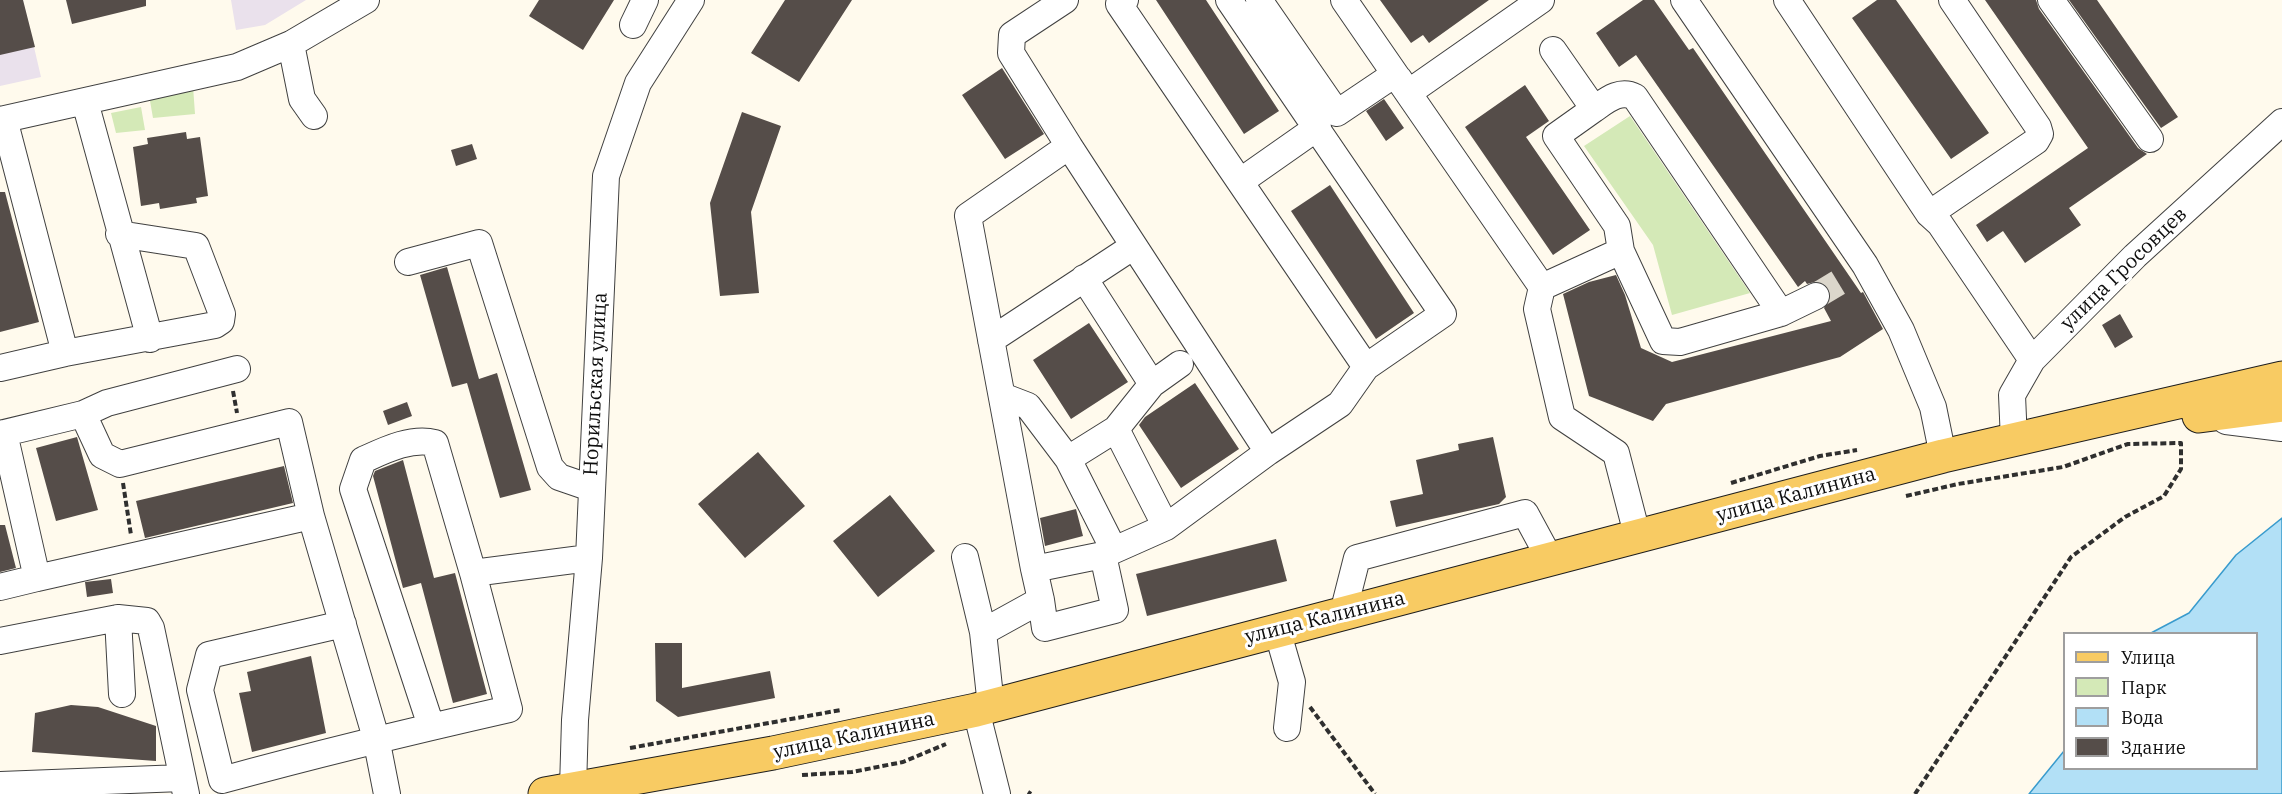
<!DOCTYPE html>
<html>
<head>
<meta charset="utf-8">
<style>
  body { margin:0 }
  #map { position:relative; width:2282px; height:794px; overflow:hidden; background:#fffaed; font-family:"IBM Plex Serif",serif }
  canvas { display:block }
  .legend { position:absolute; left:2063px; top:632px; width:195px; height:138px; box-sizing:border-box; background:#fff; border:2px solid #9e9e9e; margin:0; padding:8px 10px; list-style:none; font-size:18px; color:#0d0d0d }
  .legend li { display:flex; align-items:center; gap:12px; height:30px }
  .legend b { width:30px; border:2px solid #9e9e9e }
</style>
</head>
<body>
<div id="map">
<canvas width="2282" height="794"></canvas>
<ul class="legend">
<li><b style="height:8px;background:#f8cb63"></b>Улица</li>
<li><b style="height:16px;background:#d4e9b7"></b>Парк</li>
<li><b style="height:16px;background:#b2e0f6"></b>Вода</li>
<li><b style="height:16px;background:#554d49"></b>Здание</li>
</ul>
</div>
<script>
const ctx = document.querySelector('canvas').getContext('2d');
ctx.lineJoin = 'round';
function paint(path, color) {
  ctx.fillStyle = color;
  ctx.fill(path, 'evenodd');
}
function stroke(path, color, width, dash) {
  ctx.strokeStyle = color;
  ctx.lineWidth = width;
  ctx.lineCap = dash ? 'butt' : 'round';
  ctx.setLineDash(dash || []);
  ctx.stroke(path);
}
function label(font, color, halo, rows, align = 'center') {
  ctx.font = font + ' "IBM Plex Serif",serif';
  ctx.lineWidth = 6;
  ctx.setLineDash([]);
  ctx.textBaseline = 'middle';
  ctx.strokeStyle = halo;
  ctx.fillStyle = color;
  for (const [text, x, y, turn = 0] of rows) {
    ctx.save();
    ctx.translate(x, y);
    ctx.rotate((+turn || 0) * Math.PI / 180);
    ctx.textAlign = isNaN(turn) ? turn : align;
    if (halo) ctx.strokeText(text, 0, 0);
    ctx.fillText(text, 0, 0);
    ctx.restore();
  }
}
paint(new Path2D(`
  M0 0H23L41 77 0 86Z
  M231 0H306L265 25 236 30Z`), '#eae1ec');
paint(new Path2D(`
  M193 86 195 114 153 118 149 95Z
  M141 107 145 130 116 133 111 113Z
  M1630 116 1750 293 1672 315 1653 245 1584 146Z`), '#d4e9b7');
const water = new Path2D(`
  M2282 518V794H2029L2064 751V768H2256V634L2151 633 2189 613 2236 555Z`);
paint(water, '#b2e0f6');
stroke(water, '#399bcd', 1.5);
paint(new Path2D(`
  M0 0H23L35 47 0 55Z
  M66 0H146V6L72 24Z
  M539 0H614L583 50 529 16Z
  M785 0H852L799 82 751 53Z
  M1156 0H1206L1279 111 1244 134Z
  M1380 0H1489L1429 43 1423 35 1411 43Z
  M1643 0H1654L1689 50 1693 48 1861 293 1863 292 1883 329 1840 357 1666 404 1653 421 1589 396 1563 294 1589 282 1616 275 1625 295 1641 348 1672 362 1831 321 1824 308 1831 296 1829 289 1818 281 1807 284 1805 281 1798 287 1636 55 1619 67 1596 33Z
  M1877 0H1896L1989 133 1951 159 1852 18Z
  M1985 0H2036L2039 9 2138 148 2147 154 2069 208 2081 225 2025 263 2003 231 1987 242 1976 225 2088 148Z
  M2069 0H2097L2178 117 2161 128Z
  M1002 68 1044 134 1005 159 962 95Z
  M1525 85 1549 121 1526 137 1590 230 1553 255 1465 127Z
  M1384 99 1404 128 1386 141 1366 111Z
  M742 112 781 126 751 212 759 293 720 296 710 203Z
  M186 132 187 139 200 137 208 196 196 198 197 203 178 206 160 209 159 203 141 206 133 147 148 144 147 138Z
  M472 144 477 159 456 166 451 150Z
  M1330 185 1414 313 1376 339 1291 211Z
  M0 192H5L39 322 0 332Z
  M447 267 479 379 497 373 531 490 500 498 467 383 452 387 420 275Z
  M2120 314 2133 337 2115 348 2102 325Z
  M1089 323 1128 382 1071 419 1033 360Z
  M1195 383 1239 449 1181 488 1139 425 1145 417Z
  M407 402 412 416 388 425 383 411Z
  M77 437 98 510 56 521 36 448Z
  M1493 437 1506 497 1499 504 1396 527 1390 501 1423 494 1416 460 1459 450 1458 444Z
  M758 452 805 506 745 558 698 504Z
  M403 460 434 578 455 573 487 694 453 703 421 583 403 588 373 476 375 471Z
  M284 466 293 503 145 538 136 501Z
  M890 495 935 551 878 597 833 541Z
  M1076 509 1083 536 1045 546 1040 518Z
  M0 525H5L16 568 0 572Z
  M1276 539 1287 581 1147 616 1136 574Z
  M111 579 113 593 87 597 85 582Z
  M655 643H682V688L770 671 775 698 678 717 656 701Z
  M311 656 326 733 252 752 239 693 251 691 247 672Z
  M71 705 98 707 156 726V761L32 752 35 713Z`), '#554d49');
stroke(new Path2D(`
  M1816 296 1849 276`), '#dbd6cb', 26, [26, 13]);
const minor = new Path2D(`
  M1125 0 1119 4 1366 367 1443 314 1229 0
  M1259 0 1337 113 1395 74 1344 0
  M1684 0 1865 265 1901 330 1933 407 1943 456
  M1787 0 1929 214 1940 224 2032 360
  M2051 0 2150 139
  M633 25 645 0
  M291 44 302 99 314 116
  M1553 50 1594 109C1607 100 1620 89 1635 97L1781 313 1816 296
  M1395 74 1542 287 1537 309 1562 417 1616 453 1638 538
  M1399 79 1408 93 1541 0
  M85 102 150 339
  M1594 109 1556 136 1617 226 1621 251
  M0 120 237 67 291 44 366 0
  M1069 146 1134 246
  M1241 181 1318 127
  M1929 214 2036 141 2040 134 2038 127 1952 0
  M408 262 479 243 550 467 559 477 591 488
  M1084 278 1152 384
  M1542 287 1621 251 1663 341 1680 342 1781 313
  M65 353 215 325 221 321 222 314 196 246 119 234
  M0 368 65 353 4 119
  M1002 396 1028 406 1068 459 1116 429 1166 527
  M83 414 107 403 237 369
  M2226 421 2282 428
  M1116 429 1152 384 1180 364
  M4 433 37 578 311 516
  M0 434 83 414 102 455 120 464 289 422 311 516 376 738 387 794
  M2014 441 2012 395 2032 360 2135 256 2282 122
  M1268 452 1340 404 1366 367
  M1068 459 1114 550
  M965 557 983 632 991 706
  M1034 569 968 216 1069 146 1011 53 1012 35 1065 0
  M473 573 589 558
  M0 587 37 578
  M1041 600 1045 628 1115 610 1103 555
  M1343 613 1357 558 1525 513 1551 561
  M118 618 122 694
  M343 624 209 655 200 690 222 780C317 754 412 731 509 709L473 573 435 443C411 437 385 450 363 460L353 489 431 726
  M1277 630 1292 682 1287 728
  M983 632 1041 600 1034 569 1103 555 1166 527 1268 452 1134 246 991 340
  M0 641 118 618 147 621 151 628 186 794
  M976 710 997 794
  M0 785 182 778
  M573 788 575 720 589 558 606 176 638 83 691 0`);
const major = new Path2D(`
  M2199 416 2282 405
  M545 794 773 753 976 710 1943 456 2282 378`);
stroke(minor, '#404040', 28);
stroke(major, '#1e1e1e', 35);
stroke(new Path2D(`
  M233 391 237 413
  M123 483 131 535
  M1731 483 1820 456 1857 450
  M1906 496 1958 484 2063 467 2128 444 2181 443V469L2164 496 2125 517 2071 557 1915 794
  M1310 707 1375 794
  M630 748 841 710
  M802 775 852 772 903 762 946 744
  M1028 792 1031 794`), '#2f2f2f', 4, [6, 3]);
stroke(minor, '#fff', 26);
stroke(major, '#f8cb63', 33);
label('20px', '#0d0d0d', '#fff', [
  ["улица Гросовцев",2124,269,-44],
  ["Норильская улица",596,384,-87],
  ["улица Калинина",1796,495,-15],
  ["улица Калинина",1325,618,-14],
  ["улица Калинина",854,736,-12]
]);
</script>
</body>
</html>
